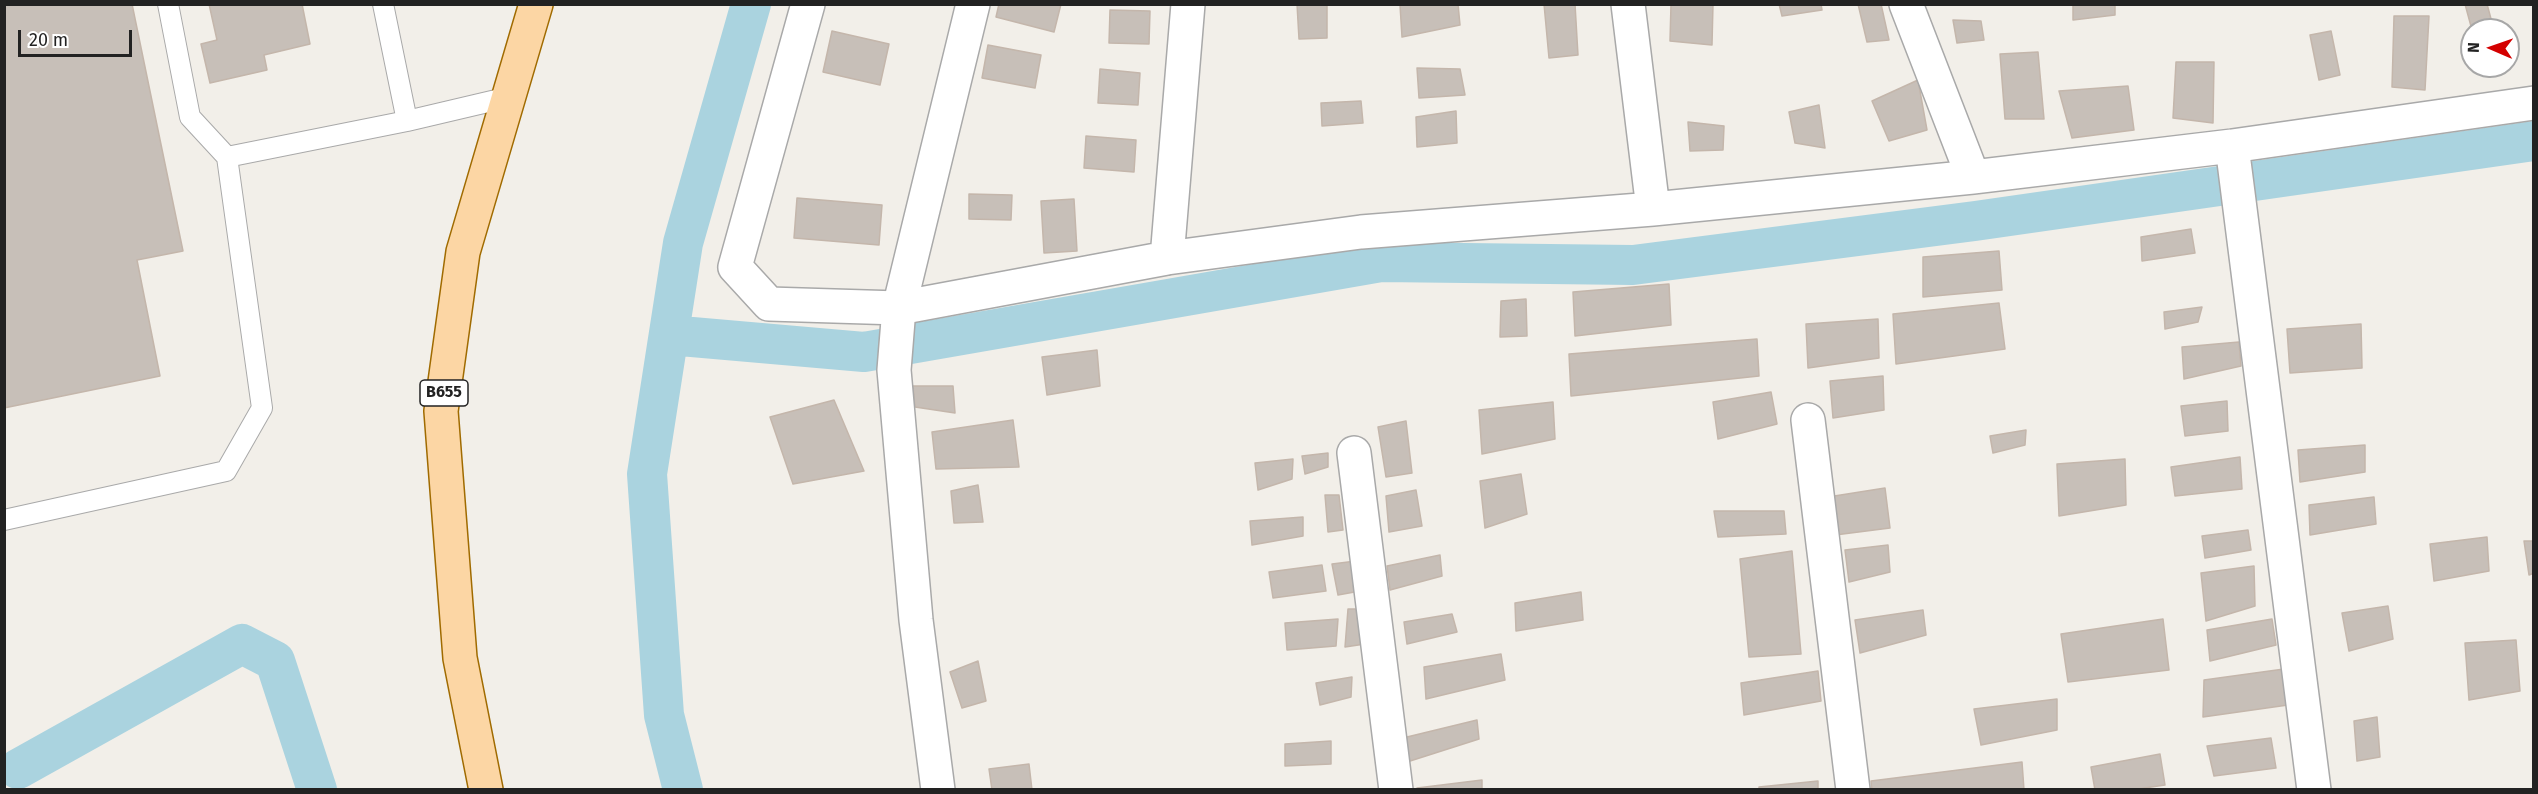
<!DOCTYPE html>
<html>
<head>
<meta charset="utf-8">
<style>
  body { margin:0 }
  #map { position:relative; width:2538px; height:794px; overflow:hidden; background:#f2efe9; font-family:"Fira Sans",sans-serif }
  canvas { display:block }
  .frame { position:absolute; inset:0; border:6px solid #222; pointer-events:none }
  .north { position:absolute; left:2460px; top:18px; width:60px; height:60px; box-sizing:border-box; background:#fff; border:2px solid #a7a7a7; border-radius:50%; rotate:272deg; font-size:16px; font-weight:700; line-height:24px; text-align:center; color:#222 }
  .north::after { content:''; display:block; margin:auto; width:21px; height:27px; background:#d40000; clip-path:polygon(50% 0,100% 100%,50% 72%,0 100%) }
  .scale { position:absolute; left:18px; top:30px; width:114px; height:27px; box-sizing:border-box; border:3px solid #222; border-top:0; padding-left:8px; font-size:18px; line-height:21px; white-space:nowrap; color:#222; -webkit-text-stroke:4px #fff; paint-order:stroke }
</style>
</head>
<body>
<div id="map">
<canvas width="2538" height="794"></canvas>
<div class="frame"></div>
<div class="north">N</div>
<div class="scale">20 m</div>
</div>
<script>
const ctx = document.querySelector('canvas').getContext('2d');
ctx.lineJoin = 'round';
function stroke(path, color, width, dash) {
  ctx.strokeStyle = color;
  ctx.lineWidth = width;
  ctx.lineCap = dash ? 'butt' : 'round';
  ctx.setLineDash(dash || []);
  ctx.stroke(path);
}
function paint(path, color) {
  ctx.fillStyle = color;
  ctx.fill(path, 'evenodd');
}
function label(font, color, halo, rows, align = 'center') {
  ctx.font = font + ' "Fira Sans",sans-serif';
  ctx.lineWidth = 5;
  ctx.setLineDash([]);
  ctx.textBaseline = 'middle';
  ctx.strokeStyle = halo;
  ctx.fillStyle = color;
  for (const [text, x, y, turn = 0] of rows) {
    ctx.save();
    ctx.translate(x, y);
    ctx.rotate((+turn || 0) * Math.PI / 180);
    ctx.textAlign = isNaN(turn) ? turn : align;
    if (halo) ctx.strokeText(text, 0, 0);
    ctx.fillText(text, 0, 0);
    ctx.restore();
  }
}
stroke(new Path2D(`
  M669 335 864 352 1381 262 1633 265 1975 221 2534 141
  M18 769 242 644 275 661 317 790
  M683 790 664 715 647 474 683 243 751 4`), '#aad3df', 40);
const building = new Path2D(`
  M4 4H132L183 251 137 260 160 376 4 408Z
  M209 4H302L310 44 264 55 267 70 210 83 201 44 217 40Z
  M999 4H1061L1054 32 996 17Z
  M1297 4H1327V38L1299 39Z
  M1458 4 1460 25 1402 37 1400 5Z
  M1544 4H1575L1578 55 1549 58Z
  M1671 4H1713L1712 45 1670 41Z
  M1779 4H1821L1822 10 1782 16Z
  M1858 4H1881L1889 40 1867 42Z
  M2073 4H2115V15L2073 20Z
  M2465 4H2487L2494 30H2472Z
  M1110 10 1150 11 1149 44 1109 43Z
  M2394 16H2429L2425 90 2392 87Z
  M1953 20 1981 21 1984 40 1957 43Z
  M832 31 889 44 880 85 823 72Z
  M2331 31 2340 75 2319 80 2310 35Z
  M988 45 1041 55 1035 88 982 78Z
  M2038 52 2044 119H2005L2000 54Z
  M2176 62H2214L2213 123 2173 118Z
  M1417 68 1460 69 1465 95 1419 98Z
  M1100 69 1140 73 1138 105 1098 103Z
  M1918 80 1927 130 1889 141 1872 101Z
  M2128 86 2134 130 2072 138 2059 91Z
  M1361 101 1363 123 1322 126 1321 103Z
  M1819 105 1825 148 1795 143 1789 112Z
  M1456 111 1457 143 1417 147 1416 117Z
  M1688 122 1724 126 1723 150 1690 151Z
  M1086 136 1136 140 1134 172 1084 168Z
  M969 194 1012 195 1011 220 969 219Z
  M797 198 882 205 879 245 794 238Z
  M1074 199 1077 251 1044 253 1041 201Z
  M2191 229 2195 253 2142 261 2141 237Z
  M1999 251 2002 290 1923 297V257Z
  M1669 284 1671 325 1575 336 1573 292Z
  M1526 299 1527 336 1500 337 1501 301Z
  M1999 303 2005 349 1896 364 1893 314Z
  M2202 307 2198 322 2165 329 2164 312Z
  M1878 319 1879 358 1808 368 1806 324Z
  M2361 324 2362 368 2290 373 2287 329Z
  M1757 339 1759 376 1571 396 1569 354Z
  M2239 342 2241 366 2184 379 2182 347Z
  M1097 350 1100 386 1047 395 1042 357Z
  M1883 376 1884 410 1833 418 1830 381Z
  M913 386H953L955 413 915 407Z
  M1771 392 1777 424 1718 439 1713 402Z
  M834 400 864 471 793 484 770 417Z
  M2227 401 2228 431 2185 436 2181 406Z
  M1553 402 1555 439 1482 454 1479 410Z
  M1013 420 1019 467 936 469 932 432Z
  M1406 421 1412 473 1386 477 1378 427Z
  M2026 430 2025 445 1993 453 1990 436Z
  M2365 445V472L2300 482 2298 450Z
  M1328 453V467L1305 474 1302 456Z
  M2240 457 2242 489 2175 496 2171 467Z
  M1293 459 1292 479 1258 490 1255 463Z
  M2125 459 2126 505 2059 516 2057 464Z
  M1521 474 1527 514 1485 528 1480 481Z
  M978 485 983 522 954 523 951 491Z
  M1885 488 1890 528 1835 535 1828 497Z
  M1416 490 1422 526 1389 532 1386 496Z
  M1325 495H1339L1343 530 1328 532Z
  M2374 497 2376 524 2310 535 2309 505Z
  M1714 511H1784L1786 534 1718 537Z
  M1303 517V536L1252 545 1250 521Z
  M2248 530 2251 550 2205 558 2202 536Z
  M2487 537 2489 571 2434 581 2430 544Z
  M2524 541H2534V573L2529 575Z
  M1888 545 1890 572 1849 582 1845 550Z
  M1792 551 1801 654 1749 657 1740 559Z
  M1440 555 1442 576 1390 590 1387 566Z
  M1356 561 1360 591 1338 595 1332 564Z
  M1322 565 1326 591 1273 598 1269 572Z
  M2254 566 2255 606 2206 621 2201 573Z
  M1581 592 1583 620 1516 631 1515 603Z
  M2388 606 2393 639 2349 651 2342 613Z
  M1348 609H1361L1365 644 1345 647Z
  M1923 610 1926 635 1860 653 1855 620Z
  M1452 614 1457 632 1407 644 1404 622Z
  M1338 619 1336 646 1287 650 1285 623Z
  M2163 619 2169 670 2068 682 2061 634Z
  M2272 619 2276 645 2210 661 2207 630Z
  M2516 640 2520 691 2469 700 2465 643Z
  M1501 654 1505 680 1426 699 1424 667Z
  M978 661 986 701 962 708 950 672Z
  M2284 669 2288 705 2203 717 2204 680Z
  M1818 671 1821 701 1744 715 1741 683Z
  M1352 677 1351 697 1320 705 1316 683Z
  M2057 699V730L1981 745 1974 709Z
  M2377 717 2380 757 2357 761 2354 721Z
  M1477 720 1479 739 1407 762V737Z
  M2271 738 2276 768 2214 776 2207 746Z
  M1331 741V764L1285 766V744Z
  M2160 754 2165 785 2131 790H2095L2091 767Z
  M2022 762 2024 790H1872L1871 781Z
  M1029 764 1032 790H992L989 769Z
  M1482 780V790H1417V788Z
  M1818 781V790H1759V787Z`);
paint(building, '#c7bfb8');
stroke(building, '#c4b6ab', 1.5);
const service = new Path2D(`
  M168 4 190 117 227 157 407 121 509 97
  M383 4 407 121
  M4 520 226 471 262 408 227 157`);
const minor = new Path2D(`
  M808 4 735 267 769 304 899 308 1167 258 1361 232 1653 209 1973 177 2232 146 2534 103
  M1628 4 1653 209
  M1906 4 1973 177
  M2232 146 2314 790
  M1167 258 1188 4
  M1808 420 1853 790
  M1354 453 1396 790
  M938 790 916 620 894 370 899 308 973 4`);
const primary = new Path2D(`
  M486 790 460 658 441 411 463 252 536 4`);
stroke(service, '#a9a9a9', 22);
stroke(minor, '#a9a9a9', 36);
stroke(primary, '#a06b00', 36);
stroke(service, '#fff', 20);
stroke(minor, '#fff', 33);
stroke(primary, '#fcd6a4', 33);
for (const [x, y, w] of [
  [444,393,48]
]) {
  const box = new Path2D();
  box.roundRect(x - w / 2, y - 13, w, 26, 4.5);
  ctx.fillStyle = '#fff';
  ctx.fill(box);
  stroke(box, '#222', 1.5);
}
label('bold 16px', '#222', null, [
  ["B655",444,393]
]);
</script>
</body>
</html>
